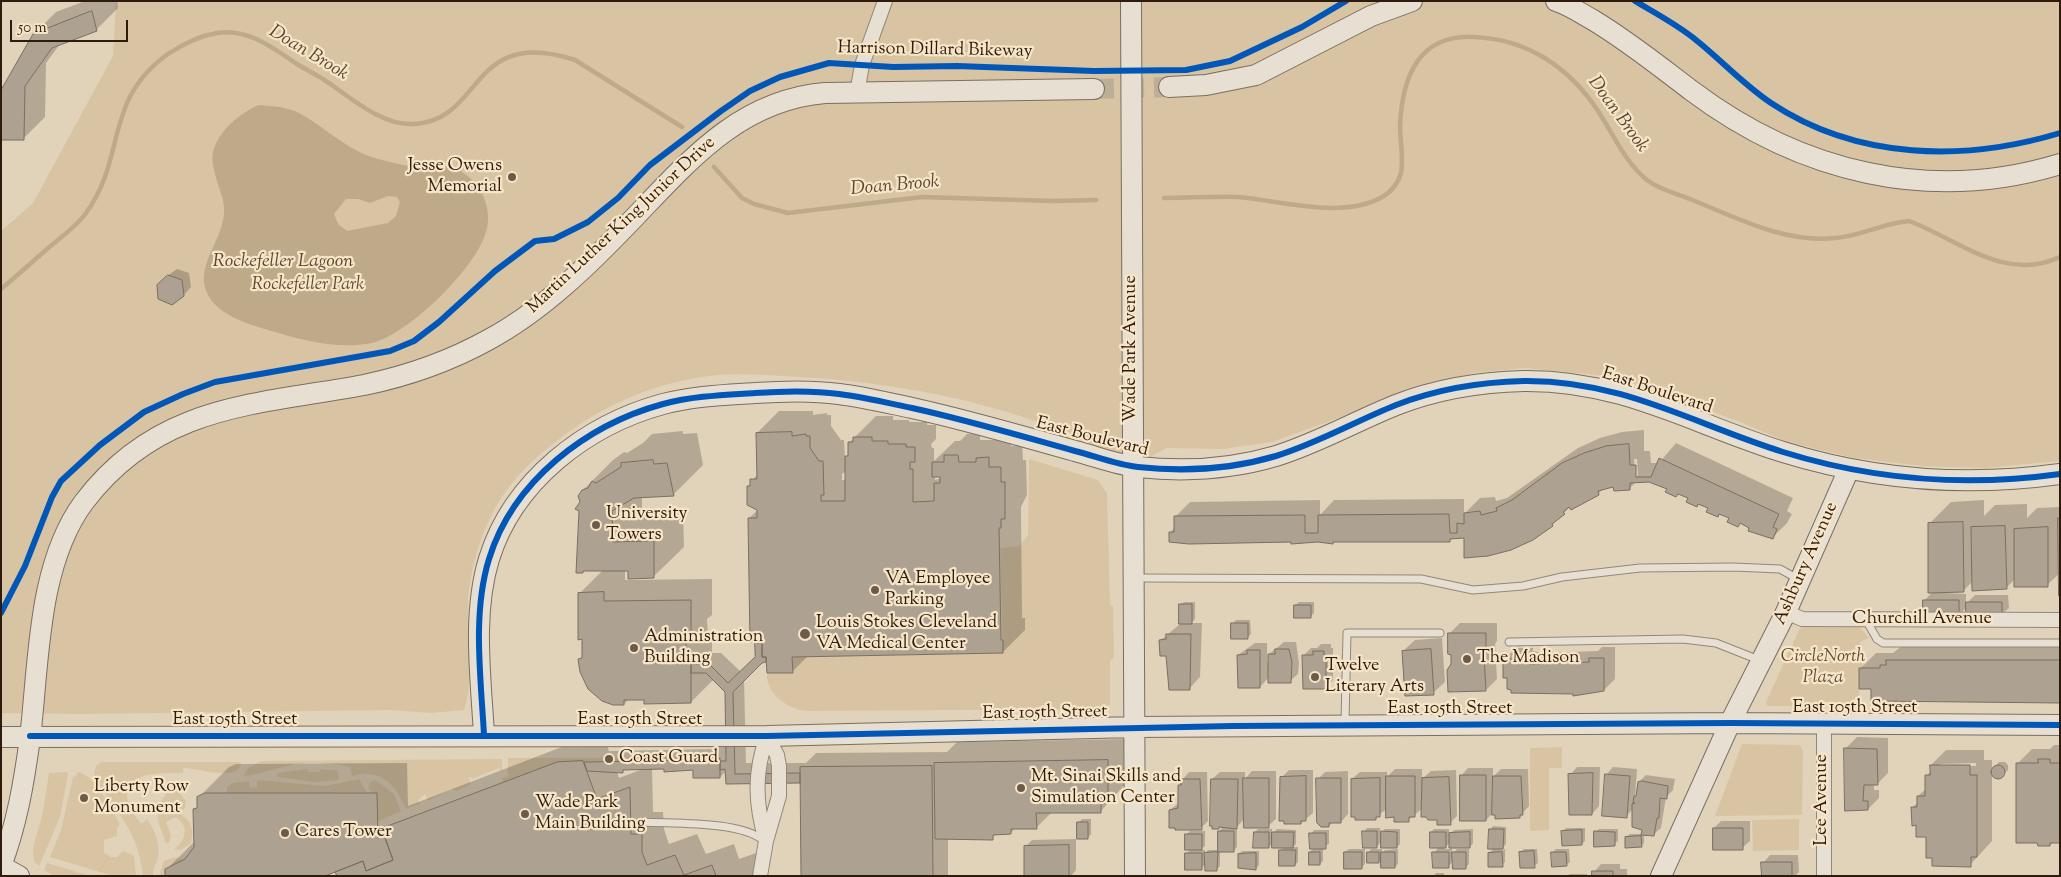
<!DOCTYPE html>
<html>
<head>
<meta charset="utf-8">
<style>
  body { margin:0 }
  #map { position:relative; width:2061px; height:877px; overflow:hidden; background:#e1d3b9; font-family:"Sorts Mill Goudy",serif }
  canvas { display:block }
  .frame { position:absolute; inset:0; border:2px solid #2f1a0e; pointer-events:none }
  .scale { position:absolute; left:10px; top:20px; width:118px; height:22px; box-sizing:border-box; border:2px solid #2f1a0e; border-top:0; padding-left:6px; font-size:15px; line-height:18px; white-space:nowrap; color:#2f1a0e; -webkit-text-stroke:4px #f6e5c7; paint-order:stroke }
</style>
</head>
<body>
<div id="map">
<canvas width="2061" height="877"></canvas>
<div class="frame"></div>
<div class="scale">50 m</div>
</div>
<script>
const ctx = document.querySelector('canvas').getContext('2d');
ctx.lineJoin = 'round';
function paint(path, color) {
  ctx.fillStyle = color;
  ctx.fill(path, 'evenodd');
}
function stroke(path, color, width, dash) {
  ctx.strokeStyle = color;
  ctx.lineWidth = width;
  ctx.lineCap = dash ? 'butt' : 'round';
  ctx.setLineDash(dash || []);
  ctx.stroke(path);
}
function label(font, color, halo, rows, align = 'center') {
  ctx.font = font + ' "Sorts Mill Goudy",serif';
  ctx.lineWidth = 4.5;
  ctx.setLineDash([]);
  ctx.textBaseline = 'middle';
  ctx.strokeStyle = halo;
  ctx.fillStyle = color;
  for (const [text, x, y, turn = 0] of rows) {
    ctx.save();
    ctx.translate(x, y);
    ctx.rotate((+turn || 0) * Math.PI / 180);
    ctx.textAlign = isNaN(turn) ? turn : align;
    if (halo) ctx.strokeText(text, 0, 0);
    ctx.fillText(text, 0, 0);
    ctx.restore();
  }
}
paint(new Path2D(`
  M116 1H2060V461L1984 468 1922 466 1855 458 1787 442 1738 421 1616 377 1525 368 1473 373 1399 396 1272 442 1223 449 1166 448 1133 467C1115 457 1096 445 1077 437 989 400 892 382 798 377 767 375 733 372 702 377 649 385 600 407 558 440 529 462 506 485 490 518 479 541 469 576 468 602 468 637 475 676 464 710L431 713 390 710 80 714 1 713V231L33 203 113 56Z
  M1029 459 1098 480 1107 493 1110 605 1113 606 1114 658 1110 660V704L1105 709 809 711C790 711 765 694 767 673H792V657L1003 653 1000 548 1019 546 1028 535Z
  M1858 625 1869 638 1860 642 1864 668H1859V706H1767L1766 702 1801 626Z
  M1742 744 1800 745 1803 751 1802 815 1715 816Z
  M1562 747V768H1549V830L1530 831V748Z
  M704 757V760L557 762 503 783 502 778 508 777V758Z
  M502 759V772L499 768 472 779 471 777 436 790 469 778 471 784 457 791 452 789 428 801 425 794 418 800 420 804 406 809C395 784 381 768 352 776L350 767C329 763 308 761 287 766 272 769 259 775 244 776L247 769 261 761Z
  M101 762H241C241 783 198 768 183 768V773C172 773 159 773 147 775 117 783 126 808 142 824L147 819C155 831 162 846 157 861 155 866 153 869 153 876H143C138 827 115 814 94 775L96 766Z
  M308 769V772H319L320 769 338 771 339 780 313 782 277 777 278 773Z
  M66 772 68 774 60 817 39 866 34 861 33 848 43 812 49 773Z
  M78 772C95 775 111 809 120 824L117 829V836L104 840V853L111 857H117L123 851 134 856 136 876H113L50 857 61 830 73 777 76 776Z
  M359 779 367 792 227 793V787L233 783 249 781 250 788 257 787V780L325 786Z
  M375 780 394 794 401 811 377 822V793H372L368 787 370 782Z
  M168 786 177 790 186 801 185 808 180 814C192 821 194 830 191 843L181 850 174 849C186 841 190 825 175 817L166 822 171 835 169 843 166 844C163 833 155 819 158 808 161 798 168 796 168 786Z
  M1799 819V850L1753 851 1752 820Z
  M176 857 183 860 165 869V876H159L164 861Z
  M47 863 90 876H55L44 870Z`), '#d8c4a2');
paint(new Path2D(`
  M259 105 280 107 295 111C322 124 346 150 375 158 386 161 400 165 411 166 436 168 451 159 472 180 484 192 491 211 487 228 480 265 408 335 372 343 337 350 302 340 268 330 248 324 217 315 207 293 193 262 231 235 223 200 220 189 215 177 213 165 208 139 237 114 259 105ZM388 196 397 197 400 202 396 216 388 223 347 231 338 224 334 214 346 199H358L370 203Z`), '#bea989');
paint(new Path2D(`
  M85 1H117L118 8 96 30 60 44 46 63 45 117 23 139H1L34 34 56 12Z
  M177 269 189 273 191 287 184 295 166 277Z
  M779 411H813V415L827 413V415H831V426L841 440H844L845 458 849 454V443L876 416H893V420H909V422H927V425H936V439L931 444 932 448H934V461L955 441H960L967 434H980V440H995L999 436H1011V446L1022 445 1023 460H1026L1027 495 1021 507 1022 618H1025V630L1003 652 809 655 792 672 768 659 761 662 744 679 746 763H806L816 753 947 752 957 742 1130 739 1129 780 1100 812H1052L1036 828H1015L1011 833H997L992 838H948V876H802L801 782H727V770L720 777 694 768H652L653 812H663L664 829 669 844 697 834 706 854 734 844 739 859 759 852 757 876H338L341 868 166 870 195 841V809L198 806V798L229 767 236 764 407 763 408 806 580 740 605 739 609 751 714 749 717 747H727L726 691 714 679 691 702 629 699 624 704 614 703 580 659 584 655 579 594 603 570H585L582 572 583 490 613 460 624 452 627 453 643 443 652 434 683 431V434L697 433 703 465 673 495 642 496V512H683L684 547 653 577 625 569V580L712 579V615L707 619 708 635H712V653H721L741 672 756 657V643L759 640 749 518 758 510 748 487 758 473 757 433ZM846 471V480H842V474ZM935 476H941V478L935 480ZM625 769H643L619 778 617 771 622 772Z
  M1644 430V451H1650L1651 463H1659L1676 443 1793 498 1787 511 1792 514 1787 523 1772 538 1741 522 1738 525 1731 517 1720 513 1717 516 1710 508 1699 503 1697 506 1689 498 1649 481H1637L1630 488 1614 485 1604 488 1598 494 1570 507 1552 525 1453 538 1449 541 1176 543 1170 533 1175 527V517L1190 502 1320 500V515L1334 500 1464 499V514L1480 498 1495 497 1496 501 1507 498 1578 448 1600 438 1622 432ZM1634 459H1637L1638 476H1635Z
  M1984 500V516L1995 505 2027 504V518L2037 508 2060 507V573L2047 585 2015 579 2006 588 1974 580 1963 591H1946V593L1966 594V604L1975 595H2008L2009 608 2001 615 1967 607 1959 615 1924 601 1933 591 1929 524 1951 502Z
  M1184 602H1195V619L1191 623H1202L1200 677 1189 689 1167 655 1161 640 1180 624V605Z
  M1299 602H1314V613L1310 617 1295 605Z
  M1236 620H1250L1251 634 1247 638 1232 624Z
  M1460 623H1497V641L1495 644 1497 679 1486 690 1453 665 1449 634Z
  M1442 638 1445 682 1433 693 1403 651 1415 640Z
  M1284 642H1296L1299 663 1298 674 1290 681 1269 677 1260 687 1238 655 1255 643H1267V662H1269V654Z
  M1321 644H1331V648H1333V680L1326 688 1304 655 1311 648H1317Z
  M1902 646H2060V701H1887L1872 688 1861 668 1876 653H1893Z
  M1602 647H1615V679L1604 690 1575 693 1504 660 1516 648H1533V651L1543 653 1598 651Z
  M1857 737 1888 738V773L1877 784H1874V790H1879V798L1868 809 1847 810 1846 748Z
  M2054 745H2060V841H2054L2050 845 2017 764 2032 749H2050Z
  M1946 750H1984V760H1992V770L1999 762H2005L2008 765V770L2000 778H1996L1992 774V841L1970 865 1927 836 1918 824 1912 808 1918 802V796L1927 788V775L1931 771V765ZM1976 763V766H1940V764Z
  M1577 767H1600L1599 806 1592 814 1570 775Z
  M1613 767 1637 769 1635 797H1637L1639 782 1646 775 1675 779 1673 790 1666 797 1661 828 1653 835 1644 834V843L1641 846 1626 837 1630 834H1643V830L1633 809 1626 816 1606 775Z
  M1468 768H1493V777L1501 769H1528L1529 806 1519 817 1492 814 1486 820 1461 776Z
  M1395 769H1422V779L1431 771 1456 770 1457 816 1450 823 1423 808 1408 820 1395 816 1388 808 1375 818 1352 779 1360 772H1387V777Z
  M1289 770H1313V813L1301 823 1282 777Z
  M1252 771H1276V819L1268 826 1245 818 1235 829H1237V847L1234 850H1220V866L1216 870 1206 864 1201 868 1186 854 1191 849 1187 834 1190 831H1205V846L1200 850H1205V853L1208 850H1219V832L1222 828H1231L1221 825 1219 827 1212 779 1220 772H1245V779Z
  M1348 771V814L1341 822H1333L1329 826 1318 779 1325 772Z
  M1189 772H1207L1208 821 1201 828 1170 810 1180 802 1179 786 1182 780Z
  M1082 819H1091V834L1088 838 1079 822Z
  M1721 821H1750V841L1742 848 1714 828Z
  M1493 826 1506 827V844L1501 850 1505 849V862L1502 865 1489 853 1495 847 1490 830Z
  M1367 828H1380V834L1385 829H1400V844L1397 847 1382 841 1377 846 1364 832Z
  M1566 828H1585V841L1582 844 1563 831Z
  M1258 829H1272V834L1277 829 1296 830V844L1293 847H1298V862L1295 865 1280 850 1284 847 1273 842 1269 847 1255 832Z
  M1434 829H1449V835L1454 830 1473 829V843L1470 847H1452V855L1457 849H1469V864L1466 867 1454 861 1448 866 1434 853 1439 847 1431 832ZM1451 842V849H1443Z
  M1599 829H1618V841L1614 844 1595 832Z
  M1314 830H1329V844L1323 847V861L1320 864 1310 852 1315 847 1311 834Z
  M1076 839V870L1071 876H1025V847L1032 840Z
  M1349 849H1365V864L1361 868 1345 852Z
  M1371 849H1382V853L1385 850 1398 849V864L1395 867 1382 858 1379 862 1368 853Z
  M1524 849H1537L1538 863 1534 866 1521 852Z
  M1556 849H1569L1570 862 1566 865 1553 852Z
  M1242 851H1259V865L1256 869 1239 854Z
  M1770 855H1798L1799 872 1795 876H1763V863Z
  M1601 864H1620V869H1627V876H1594V872Z
  M1436 873H1444V876H1433Z
  M1569 874H1587V876H1568Z
  M1504 875H1524V876H1503Z`), '#0003');
stroke(new Path2D(`
  M714 167 742 198 754 204 788 213 922 197 1054 201 1096 200
  M1164 198C1189 198 1214 196 1239 197 1282 201 1345 220 1384 196 1392 191 1398 183 1401 173 1404 158 1400 142 1400 126 1402 78 1418 34 1474 37 1527 39 1569 67 1598 111 1614 135 1624 161 1647 180 1661 191 1679 194 1695 201 1739 219 1785 243 1835 238 1861 236 1884 223 1909 221 1958 239 2004 283 2060 257
  M1 289C17 276 32 262 47 249 61 237 76 227 86 213 127 157 103 100 168 54 183 44 199 36 217 33 248 28 273 48 297 64 305 69 315 74 323 79 349 96 381 126 414 124 484 121 469 25 575 60L682 127`), '#bea989', 4.5);
const building = new Path2D(`
  M92 11 97 31 52 48 25 86 24 140H1V90L33 34Z
  M168 275 182 280 184 296 172 305 158 299 157 285Z
  M792 432V436L806 434V436H810V448L819 461H823L824 495H821V501H845V456H848V442H853V437H872V441H888V444H906V447H915V462H910V469H913V502L934 501V483H940V477H932V462H944V455H958L959 462H976V458L989 457V467H1001V482H1005V519H1001V528H999L1001 640H1003V653L792 657 793 673H767L766 657H762V642H750L748 518H757V510L747 505V486H750V479H757L756 433Z
  M1629 444 1630 465H1636V477H1651L1659 458 1779 514 1773 527 1777 529 1773 539 1748 531 1749 528 1740 523 1738 527 1727 522 1729 518 1719 514 1718 517 1706 512 1708 508 1698 504 1697 507 1686 502 1688 498 1678 494 1676 497 1665 492 1667 489 1649 482 1630 483V490L1614 491 1613 487 1598 491 1599 495 1571 510 1569 507 1563 512 1565 514 1552 524 1553 526 1533 540 1511 550 1488 556 1464 558V538L1450 539V542H1333V544L1318 542 1291 544V542L1189 544 1169 542V532H1174V516L1305 515V533H1318V515L1449 514 1450 533H1457V523L1464 524V513L1480 511 1481 515 1497 511 1496 508 1512 500 1562 463 1584 453 1606 446Z
  M653 460 654 464 667 463 674 496 634 498 612 511 613 542 654 541V578L628 579V571H583V573H576L579 511 575 509 580 502 578 496 582 490 588 488 592 481 596 483 621 467V463Z
  M2058 518H2060V596H2059Z
  M1963 522 1964 592 1928 593V523Z
  M2005 526 2007 589 1972 591 1971 527Z
  M2048 527V587H2014V529Z
  M604 592V601L691 600V638H686V657H691V703L644 704V700H624V705H613L602 701 588 689 580 672 578 659 582 658V639L578 640V593Z
  M1923 600H1959V617L1923 616Z
  M1966 602H2002V616L1966 617Z
  M1179 604H1192V624H1179Z
  M1294 605H1311V618H1294Z
  M1231 623H1248V639H1231Z
  M1448 633H1486V654H1484L1486 691 1448 692 1447 670 1451 664V655L1448 654Z
  M1166 634H1191L1190 690H1169L1166 656H1160L1159 640 1166 639Z
  M755 643H762V657H766V662L762 663 733 692 735 774 800 773V783L726 784 725 769 720 770V761H726L725 692 706 673H691V664H709L728 683 755 657Z
  M1275 649H1289L1292 662 1291 683H1268V654H1275Z
  M1431 649 1434 695 1405 696 1402 651Z
  M1247 650H1260V688H1238L1237 655 1247 654Z
  M1313 651H1324V655H1326V689H1303L1302 655H1313Z
  M1589 658H1604V691L1573 696V694L1511 693V690L1507 689V678H1503V659H1522V662L1531 664 1589 662Z
  M1886 660H2060V703L1871 701V689H1859V668H1880V665H1886Z
  M1844 748 1877 749 1878 785H1864L1863 801H1868V810L1845 811Z
  M704 758H720V778H693V770L664 772V769L623 770V773L587 771 584 762 704 760Z
  M2038 759H2050V763H2060V843H2050V846H2038L2037 843H2016V763H2038Z
  M1108 760V803L1101 804V813H1036L1037 829H1011V834L993 835V840L935 839 934 763Z
  M583 761 597 799 630 787 631 834H642V852L647 865 675 855 684 875 712 865 716 876H337L335 872 363 861 366 871 393 860 384 835 378 838 377 830 557 762Z
  M1991 772a7 7 0 1 1 14 0a7 7 0 1 1-14 0Z
  M1930 765H1970V775H1977V857H1971V867L1932 866V858H1926V837H1916V825L1912 826 1911 807H1917V796H1925V775H1930Z
  M932 766 933 876H801L800 767Z
  M1593 773 1592 815H1569L1568 774Z
  M1605 774 1630 776 1627 818 1602 816Z
  M1460 775H1486V821H1460Z
  M1306 776V821H1301V824H1284V821H1279L1280 777Z
  M1386 776H1415V817H1409V822H1394V817L1386 818Z
  M1493 776H1521L1523 815H1520V818L1495 819V815H1492Z
  M1449 777 1451 825H1437V820H1428L1426 817H1421L1422 778Z
  M1243 778H1269V828H1244Z
  M1316 778H1341V823H1329V827H1321L1317 823Z
  M1380 778V817H1376V820H1355V817H1351V779Z
  M1180 779H1200L1202 830H1175V828H1169V810L1178 808V785H1181Z
  M1211 779H1238L1237 829 1219 827V829H1212V826H1210Z
  M1642 781 1668 786 1667 799 1660 798 1659 818H1657L1654 836 1641 835 1642 830 1632 827V804L1635 803H1633L1634 796H1636L1638 782Z
  M205 793H377L378 838 384 835 393 860 366 871 363 861 325 876H165V869L185 859 194 847 193 809 197 808V797Z
  M1077 822H1088V839H1077Z
  M1713 828H1743V850H1713Z
  M1489 829H1504L1503 849H1488Z
  M1582 830V845L1562 846 1561 831Z
  M1218 831H1234V852H1218Z
  M1362 831H1377V848H1363Z
  M1381 831 1397 832V848H1381Z
  M1594 831 1615 832V846L1594 847Z
  M1254 832H1269V848H1253Z
  M1272 832H1294L1293 848H1272Z
  M1430 832H1446V848H1430Z
  M1470 832V848H1449V833Z
  M1309 833H1326V849H1310Z
  M1185 834H1202V850H1185Z
  M1641 836 1642 847 1625 848V837Z
  M1069 845V876H1024V846Z
  M1279 850H1296L1295 866H1279Z
  M1534 851 1535 868H1520L1519 852Z
  M1218 852 1217 871H1205L1204 853Z
  M1309 852H1320V865H1309Z
  M1344 852H1362V869H1344Z
  M1367 852H1379V863H1367Z
  M1381 852H1395V868H1381Z
  M1432 852H1449V868H1433Z
  M1452 852H1466V869H1453Z
  M1502 852 1503 867H1488V853Z
  M1551 852H1566L1567 866 1552 867Z
  M1185 853H1202V870H1185Z
  M1256 853V870L1238 868V854Z
  M1761 862H1792V876H1762Z
  M1592 871H1613V876H1620H1592Z`);
paint(building, '#ada291');
stroke(building, '#796f61', 1);
stroke(new Path2D(`
  M1094 89 1169 87`), '#bdae97', 20, [20, 10]);
const lane = new Path2D(`
  M1136 578 1421 579 1473 590 1523 586 1562 577 1640 568 1733 567 1780 569 1798 579
  M1866 620 1877 639 1883 643H2060
  M1509 642 1683 639 1716 643 1759 660
  M1345 723 1347 633H1440
  M643 822C675 824 739 821 763 840`);
const street = new Path2D(`
  M857 93 862 65 885 1
  M1786 612 1802 619 2060 620
  M1824 724V876
  M766 841C755 803 754 773 767 736
  M760 876 766 841 779 796V766L777 755 767 736`);
const secondary = new Path2D(`
  M1131 1 1135 876
  M1556 1C1569 5 1582 14 1593 20 1628 41 1659 66 1692 91 1800 172 1929 204 2060 164
  M1169 87 1206 85 1256 75 1371 16 1412 1
  M484 735C481 679 472 614 489 559 513 481 586 425 663 404 693 396 724 395 755 393 783 391 811 390 839 394 863 397 888 403 912 408 967 420 1021 436 1075 451 1095 456 1117 465 1138 467 1184 472 1232 469 1276 456 1318 443 1356 421 1396 405 1437 389 1481 382 1524 381 1623 380 1693 424 1783 452 1873 480 1966 487 2060 474
  M1 737 767 736 1135 727 1730 723 2060 725
  M1 866C17 824 24 782 30 738 39 664 37 565 84 502 158 404 256 405 364 385 407 376 450 361 488 340 542 311 589 265 632 220 688 162 739 100 825 93L1094 89
  M1 866 19 876
  M1661 876 1730 723 1786 612 1849 469`);
stroke(lane, '#928878', 9);
stroke(street, '#928878', 16);
stroke(secondary, '#796f61', 22);
stroke(lane, '#e6dfd2', 7);
stroke(street, '#e6dfd2', 14);
stroke(secondary, '#e6dfd2', 20);
stroke(new Path2D(`
  M1635 1C1655 13 1678 25 1696 40 1721 60 1744 85 1771 103 1857 160 1964 162 2060 133
  M1 613 25 566 52 497 61 481 100 445 144 412 183 394 215 382 390 351 414 341 439 322 495 271 535 241 554 239 588 222 618 198 650 165 721 111 750 91 780 77 829 63 893 67 957 66 1094 71 1186 70 1230 61 1302 27 1346 1
  M484 735C481 679 472 614 489 559 513 481 586 425 663 404 693 396 724 395 755 393 783 391 811 390 839 394 863 397 888 403 912 408 967 420 1021 436 1075 451 1095 456 1117 465 1138 467 1184 472 1232 469 1276 456 1318 443 1356 421 1396 405 1437 389 1481 382 1524 381 1623 380 1693 424 1783 452 1873 480 1966 487 2060 474
  M30 736H767L1232 726 1730 723 2060 725`), '#0057b8', 6);
for (const [x, y, r, color] of [
  [512,177,5,"#6d5b4a"],
  [596,525,5,"#6d5b4a"],
  [875,590,5,"#6d5b4a"],
  [805,634,6,"#6d5b4a"],
  [634,648,5,"#6d5b4a"],
  [1467,659,5,"#6d5b4a"],
  [1315,677,5,"#6d5b4a"],
  [609,759,5,"#6d5b4a"],
  [1021,788,5,"#6d5b4a"],
  [84,798,5,"#6d5b4a"],
  [525,814,5,"#6d5b4a"],
  [285,833,5,"#6d5b4a"]
]) {
  const dot = new Path2D();
  dot.arc(x, y, r, 0, 2 * Math.PI);
  ctx.fillStyle = color;
  ctx.fill(dot);
  stroke(dot, '#f6e5c7', 2);
}
label('18px', '#2f1a0e', '#f6e5c7', [
  ["Harrison Dillard Bikeway",935,51,1],
  ["Martin Luther King Junior Drive",622,226,-43],
  ["Wade Park Avenue",1132,349,-90],
  ["East Boulevard",1657,392,18],
  ["East Boulevard",1092,438,14],
  ["Ashbury Avenue",1807,564,-66],
  ["Churchill Avenue",1922,620],
  ["East 105th Street",1855,709],
  ["East 105th Street",1450,710],
  ["East 105th Street",1045,714,-1],
  ["East 105th Street",235,721],
  ["East 105th Street",640,721],
  ["Lee Avenue",1823,800,-90]
]);
label('18px', '#2f1a0e', '#f6e5c7', [
  ["Jesse Owens",502,167,"right"],
  ["Memorial",502,188,"right"],
  ["University",606,515],
  ["Towers",606,536],
  ["VA Employee",885,580],
  ["Parking",885,601],
  ["Louis Stokes Cleveland",816,624],
  ["VA Medical Center",816,645],
  ["Administration",644,638],
  ["Building",644,659],
  ["The Madison",1477,659],
  ["Twelve",1325,667],
  ["Literary Arts",1325,688],
  ["Coast Guard",619,759],
  ["Mt. Sinai Skills and",1031,778],
  ["Simulation Center",1031,799],
  ["Liberty Row",94,788],
  ["Monument",94,809],
  ["Wade Park",535,804],
  ["Main Building",535,825],
  ["Cares Tower",295,833]
], 'left');
label('italic 18px', '#5f4935', '#f6e5c7', [
  ["Rockefeller Park",308,286],
  ["CircleNorth",1823,658],
  ["Plaza",1823,679]
]);
label('italic 19px', '#5c4632', '#f6e5c7', [
  ["Doan Brook",308,54,31],
  ["Doan Brook",1617,115,54],
  ["Doan Brook",895,187,-5],
  ["Rockefeller Lagoon",283,263]
]);
</script>
</body>
</html>
